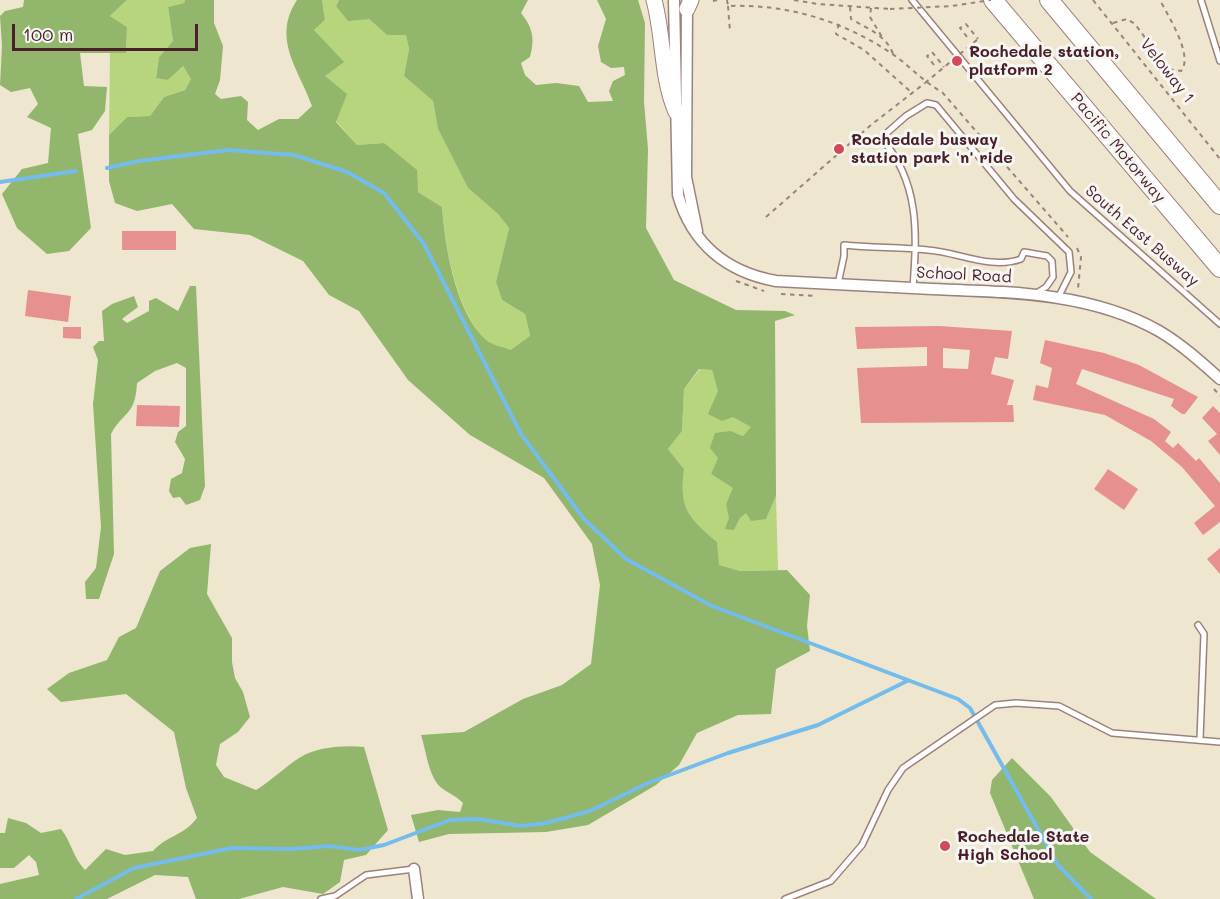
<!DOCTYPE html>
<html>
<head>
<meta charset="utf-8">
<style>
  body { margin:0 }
  #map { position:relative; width:1220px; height:899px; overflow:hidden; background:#efe6cf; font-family:Mali,sans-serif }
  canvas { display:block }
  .scale { position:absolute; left:12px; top:24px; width:186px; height:27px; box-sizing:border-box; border:3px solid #4a1f2b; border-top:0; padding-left:8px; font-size:18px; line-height:21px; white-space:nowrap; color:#4a1f2b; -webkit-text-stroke:4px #f6f6f2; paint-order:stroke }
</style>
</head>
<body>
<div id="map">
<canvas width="1220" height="899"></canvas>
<div class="scale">100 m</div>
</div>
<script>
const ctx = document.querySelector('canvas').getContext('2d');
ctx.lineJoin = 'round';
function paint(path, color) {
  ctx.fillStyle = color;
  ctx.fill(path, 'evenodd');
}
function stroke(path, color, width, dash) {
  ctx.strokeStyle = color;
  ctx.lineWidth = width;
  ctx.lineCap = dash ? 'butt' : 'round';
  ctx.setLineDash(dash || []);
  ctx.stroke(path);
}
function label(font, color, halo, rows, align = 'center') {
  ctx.font = font + ' Mali,sans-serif';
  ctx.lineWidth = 6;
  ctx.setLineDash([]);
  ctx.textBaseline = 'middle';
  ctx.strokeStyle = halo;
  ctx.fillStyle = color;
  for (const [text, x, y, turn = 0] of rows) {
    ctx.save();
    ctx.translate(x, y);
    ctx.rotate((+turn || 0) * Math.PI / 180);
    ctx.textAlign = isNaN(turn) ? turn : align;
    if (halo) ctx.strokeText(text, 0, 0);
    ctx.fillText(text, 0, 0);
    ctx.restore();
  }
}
paint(new Path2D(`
  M127 0H185L184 3 168 7 173 41 159 57 156 77 168 80 183 66 191 79 185 90 164 97 150 116 127 117 109 135 110 53 126 52 127 27 110 16Z
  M322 0H339L336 6 369 19 387 35H406L409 49 404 76 433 101 438 129 468 188 498 214 509 228 496 282 502 300 525 314 530 337 511 351C503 347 491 345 485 339 456 311 445 246 442 207L418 192 384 143 357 145 336 121 325 76 327 45 314 30 325 20Z
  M700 369 712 370C720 397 726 413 752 427L743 436 731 431 711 474 734 488 726 504 734 530 740 518 746 512 766 519 776 496 778 570 740 571 718 565 717 542C688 517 679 509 684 469L668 449 682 431 684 389Z`), '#b7d57c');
paint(new Path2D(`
  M24 0H127L110 16 127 27 126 53H80L84 86 107 87 105 111 92 130 78 134 91 228 69 251 47 254 17 228 2 194 22 169 48 163 51 128 27 117 38 104 30 88 11 92 0 85 2 46 0 16 5 11 23 7Z
  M185 0H214V23L223 46 220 80 215 94 221 99 241 96 248 102 247 120 258 130 279 119H298L312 106C300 71 271 39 297 0H322L325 20 314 30 344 62 325 76 347 94 336 122 357 145 384 143 417 170 418 192 442 207C445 246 455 311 485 339 491 345 503 347 511 350L530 336 525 314 502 300 496 282 509 228 498 214 468 188 438 129 433 101 404 76 409 49 406 35H387L369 19 348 21 336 6 339 0H528L521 13C533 28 535 39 530 57L521 63 525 75 536 85 556 83 579 86 588 102 613 101 609 91 613 81 625 75 624 67 611 68 601 62 598 46 606 19 597 0H638L645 23 644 102 648 149 646 228 674 280 736 310 785 311 795 315 775 321 776 496 766 519 751 521 746 513 740 518 734 530 725 529 729 518 726 504 733 488 711 474 718 458 710 448 715 433 731 431 743 436 751 427 733 417 722 421 708 414 718 391 712 370 699 369 684 389 682 431 668 449 684 469C679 509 688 517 717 542L719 565 740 571 787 570 810 595 807 626 810 651 776 669 771 714 738 715 697 733 679 765 656 785 588 825 546 832 449 834 419 842 411 815 438 810 460 812 463 803C456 796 450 794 443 789 429 780 426 750 421 735L464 732 523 699 562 685 591 664 600 585 592 544 544 478 470 435 408 380 359 311 329 295 303 261 250 235 194 229 172 204 137 211 115 203 109 181V135L127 117 150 116 164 97 185 90 191 79 183 66 168 80 156 78 159 57 173 41 168 7 184 3Z
  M190 286H196L205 486 200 500 186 505 180 497 173 498 169 491 171 479 182 473 185 459 175 442 178 432 186 426V368L177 363 155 371 137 383C135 417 124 410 111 434L114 554 99 599H86L85 582 96 568 101 527 93 404 98 360 93 347 99 341H104L102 311 112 304 134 296 138 307 122 319 127 323 149 311V301L156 298 178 311Z
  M211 544 207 594 232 638V662L235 678 243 692 250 717 238 732 220 744 216 765 224 777 256 790C272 780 284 768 299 758 316 747 344 745 364 747L388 830 366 855 344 860 340 882 323 894 283 887 239 899H196L188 877 155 875 107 899H0V884L39 875 36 862 29 855 14 868H0V833H5L8 818 26 823 41 833 61 829C72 843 72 856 85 870L106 849 125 855 153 851C169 834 182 837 197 818L186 788 174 732 126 694 61 702 47 689 69 673 107 660 119 637 136 628 160 571 190 548Z
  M1012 758 1051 797 1090 852 1156 899H1034L990 793 992 780Z`), '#91b66c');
stroke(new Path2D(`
  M107 168 139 161 228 150 294 155 347 172 384 193 424 244 521 434 584 519 626 559 712 606 958 699 970 708 1058 865 1091 899
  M0 182 76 171
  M76 899 134 868 232 848 292 849 329 846 359 850 384 845 450 820 478 819 521 826 546 823 590 811 648 783 728 753 818 725 907 681`), '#74bcec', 4);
paint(new Path2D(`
  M122 231H176V250H122Z
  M28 290 71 296 68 322 25 316Z
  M939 326 1012 331 1008 359 995 357 991 374 1014 380 1007 405H1013L1014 422 861 423 857 368 927 366V347L857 349 855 327ZM943 348 970 350 968 369 943 368Z
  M63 327H81V339L63 338Z
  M1045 340 1104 353 1139 365 1198 397 1185 414H1182L1171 406 1174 399 1082 369 1076 384 1154 419 1171 432 1165 441 1173 448 1178 443 1196 461 1199 458 1220 483V522L1203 535 1194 523 1215 506 1182 467 1151 441 1105 415 1033 400 1036 385 1048 388 1052 368 1040 363Z
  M137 405 180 406 179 427 136 426Z
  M1213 406 1220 413V455L1208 441 1217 434 1202 418Z
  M1108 469 1138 489 1124 510 1094 489Z
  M1220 548V574L1207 559Z`), '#e6908f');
const lane = new Path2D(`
  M912 0 1070 191 1220 324
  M1201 0 1220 61
  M838 284 844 256V245C872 248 900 247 928 250 958 252 991 270 1021 259L1024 252 1047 256 1052 261 1053 277 1046 287 1035 294
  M913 288C917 233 920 182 881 138L906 116 927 103 936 105 1014 199 1069 252 1071 272 1058 298
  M1198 625 1204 634 1200 739
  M321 899 335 896 366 875 414 869
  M785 899 831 881 862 845 888 790 903 768 995 705 1016 703 1059 706 1112 733 1220 742`);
const street = new Path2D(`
  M674 0 678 195C692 244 727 272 776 281 828 284 880 286 932 289 1009 292 1090 292 1159 331 1181 344 1200 361 1220 379
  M687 4 686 177 697 231
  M414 869 418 899`);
const secondary = new Path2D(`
  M654 0C664 37 661 77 676 112
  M687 9 691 0`);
const highway = new Path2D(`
  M993 0 1220 268
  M1049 0 1220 205`);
stroke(lane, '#9c827d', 8);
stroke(street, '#9c827d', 13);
stroke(secondary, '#9c827d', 17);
stroke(highway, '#9c827d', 20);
stroke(new Path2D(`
  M727 0 728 6C787 4 841 20 891 53 909 65 922 81 942 92L1068 237
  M794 0 818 4 890 9
  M1093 0 1220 159
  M713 1 717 0
  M728 6 730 32
  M850 7 851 19C868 29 886 35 893 54
  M871 8 870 17 882 37
  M1113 23 1127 19 1135 24 1168 69 1181 71C1194 56 1168 16 1160 0
  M839 24 836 34 864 50 912 93
  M967 37 960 28 966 24 978 39
  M934 65 927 56 932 52 944 67
  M766 217 871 125 925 83
  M1077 248 1081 257 1078 289
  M736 281 764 291
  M781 294 815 296
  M1214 389 1220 396`), '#9c827d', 2, [4.5, 4.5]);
stroke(lane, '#fff', 5);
stroke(street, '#fff', 10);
stroke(secondary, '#fff', 15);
stroke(highway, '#fff', 18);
stroke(new Path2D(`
  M890 9 952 6 991 0
  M925 83 978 39`), '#9c827d', 2, [4.5, 4.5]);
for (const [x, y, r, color] of [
  [957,61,6,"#d1495b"],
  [839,149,6,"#d1495b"],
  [945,846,6,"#d1495b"]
]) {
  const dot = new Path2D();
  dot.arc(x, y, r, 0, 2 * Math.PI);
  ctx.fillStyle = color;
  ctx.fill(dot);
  stroke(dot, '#f6f6f2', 2);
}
label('bold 16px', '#4a1f2b', '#f6f6f2', [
  ["Rochedale station,",969,52],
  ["platform 2",969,70],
  ["Rochedale busway",851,140],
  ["station park 'n' ride",851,158],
  ["Rochedale State",957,837],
  ["High School",957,855]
], 'left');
label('16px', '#4a1f2b', '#f6f6f2', [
  ["Veloway 1",1167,71,52],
  ["Pacific Motorway",1118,148,50],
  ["South East Busway",1142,236,41],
  ["School Road",964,275,3]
]);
</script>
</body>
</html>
